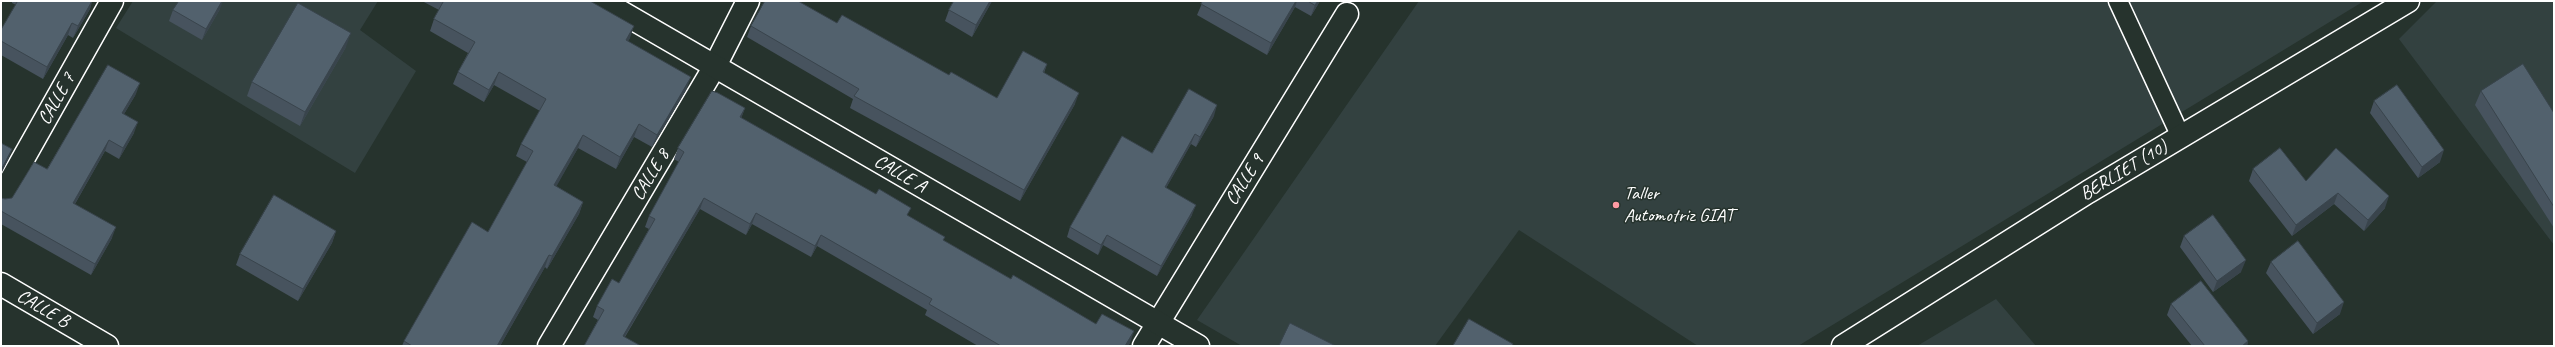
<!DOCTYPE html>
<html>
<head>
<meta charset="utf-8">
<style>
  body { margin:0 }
  #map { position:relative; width:2555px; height:347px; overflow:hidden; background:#26332d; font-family:Caveat,sans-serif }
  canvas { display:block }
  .frame { position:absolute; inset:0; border:2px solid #fff; pointer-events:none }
</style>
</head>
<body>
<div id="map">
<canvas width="2555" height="347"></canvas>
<div class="frame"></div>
</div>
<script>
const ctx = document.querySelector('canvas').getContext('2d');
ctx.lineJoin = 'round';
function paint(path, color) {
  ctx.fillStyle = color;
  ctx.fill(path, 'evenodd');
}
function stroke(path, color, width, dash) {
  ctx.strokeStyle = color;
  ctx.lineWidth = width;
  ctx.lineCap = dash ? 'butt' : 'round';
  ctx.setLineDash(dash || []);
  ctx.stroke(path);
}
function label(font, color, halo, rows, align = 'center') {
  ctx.font = font + ' Caveat,sans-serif';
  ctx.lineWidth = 3;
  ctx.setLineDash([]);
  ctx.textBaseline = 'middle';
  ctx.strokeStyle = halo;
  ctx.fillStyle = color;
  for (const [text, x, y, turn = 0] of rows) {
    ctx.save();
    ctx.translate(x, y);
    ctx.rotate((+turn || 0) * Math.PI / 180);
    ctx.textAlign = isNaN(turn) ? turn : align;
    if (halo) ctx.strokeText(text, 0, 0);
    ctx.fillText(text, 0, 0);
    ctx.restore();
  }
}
paint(new Path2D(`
  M133 1H378L360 30 416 71 355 173 116 28Z
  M1419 1H2364L1798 346H1698L1519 230 1435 346H1242L1197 320Z
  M2437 1H2554V245L2399 39Z
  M1996 299 2036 346H1917Z`), '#334140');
const lane = new Path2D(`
  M2118 1 2181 137`);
const street = new Path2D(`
  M1 198 112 1
  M549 346 715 66 748 1
  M1144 346 1347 14
  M1843 346 2088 192 2408 1`);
const secondary = new Path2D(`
  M602 1 1198 346
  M1 284 107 346`);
stroke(lane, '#fff', 21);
stroke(street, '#fff', 25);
stroke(secondary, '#fff', 25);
stroke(lane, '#26332d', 18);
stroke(street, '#26332d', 22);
stroke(secondary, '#26332d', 22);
paint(new Path2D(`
  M12 1H92L90 9 73 38 68 35 43 79 1 55V30L16 5 12 3Z
  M422 1H590L630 38 628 41 686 90 652 147 634 137 616 169 578 148 556 186 583 202 579 214 547 269 545 267 500 346H402L404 341 488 232 527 162 516 156 521 144 540 111 494 85 484 102 453 84 458 72 468 53 430 31 434 19 439 10Z
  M954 1H992L972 37 945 21 949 10Z
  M1203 1H1320L1311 16 1295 7 1267 55 1197 15Z
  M220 9 202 40 169 21 173 10Z
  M837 23 949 75 997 98 1047 64 1044 73 1075 104 1020 201 850 108 853 99 747 37 751 26Z
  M346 47 300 126 247 96 252 82Z
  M2481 91 2554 113V228L2475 105Z
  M136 94 124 114 134 133 119 159 105 151 75 204 112 238 91 275 1 224V198L5 199 12 198 47 169Z
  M2374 101 2440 162 2418 178 2370 113Z
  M745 108 741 118 908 216 944 241 1011 279 1096 324 1130 343 1128 346H978L925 315 927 310 817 246 811 257 752 224 746 235 700 209 625 337 584 346 598 320 593 317 597 306 619 283 649 229 645 227 649 216 679 162 674 159 678 148Z
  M1214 116 1196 147 1191 144 1166 188 1192 215 1157 276 1103 245 1098 255 1067 237 1070 227Z
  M2253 169 2306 181 2385 208 2364 231 2334 204 2292 236 2249 181Z
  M336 231 332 243 298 301 236 265 240 254Z
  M2184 236 2241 272 2213 292 2180 247Z
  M2271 262 2340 314 2313 334 2266 273Z
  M2171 304 2248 341 2247 346H2192L2167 315Z`), '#47535e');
paint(new Path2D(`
  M92 1 90 9 73 38 78 26Z
  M222 1H223L220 9 202 40 206 29Z
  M990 1H992L972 37 976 25Z
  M1296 1H1297L1295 7 1267 55 1271 43Z
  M1318 1H1320L1311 16 1315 5Z
  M72 23 68 35 43 79 47 67Z
  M634 26 630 38 622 53 626 40Z
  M351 33 346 47 300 126 305 112Z
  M499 72 494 85 484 102 489 90Z
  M691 77 686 90 652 147 657 135Z
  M140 83 136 94 118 124 122 113Z
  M1079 93 1075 104 1020 201 1024 190Z
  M1217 105 1214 116 1196 147 1200 137Z
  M745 108 741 119 740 117Z
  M138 122 134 133 119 159 123 148Z
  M639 124 634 137 616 169 620 157Z
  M1195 134 1191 144 1161 197 1165 187Z
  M583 135 578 148 550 198 554 185Z
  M109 140 105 151 69 214 73 203Z
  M12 149 8 160 1 174V170Z
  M2444 150 2440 162 2418 178 2422 167Z
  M2338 193 2334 204 2292 236 2296 225Z
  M2389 196 2385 208 2364 231 2368 220Z
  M704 198 700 209 619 346 623 336Z
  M583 202 579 214 547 269 552 256Z
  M1196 205 1192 215 1157 276 1161 266Z
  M756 213 752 224 746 235 750 224Z
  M116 227 112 238 91 275 95 264Z
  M336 231 332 243 298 301 303 289Z
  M821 235 817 246 811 257 815 246Z
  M1107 235 1103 245 1098 255 1101 245Z
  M549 255 545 267 500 346H497Z
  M2246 260 2241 272 2213 292 2217 281Z
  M2344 302 2340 314 2313 334 2317 323Z
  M1134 331 1130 343 1128 346H1125Z
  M2248 341 2247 346H2242Z`), '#39444c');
const building = new Path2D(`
  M18 1H92L78 26 72 23 47 67 1 41V30Z
  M179 1H222L206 29 173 10Z
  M444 1H590L634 26 626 40 691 77 657 135 639 124 620 157 583 135 554 185 583 202 552 256 549 255 497 346H412L404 341 472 222 488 232 533 151 521 144 546 99 499 72 489 90 458 72 475 42 434 19Z
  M765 1H798L837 23 842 15 949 75 951 72 997 98 1023 51 1047 64 1043 72 1079 93 1024 190 854 96 859 89 751 26Z
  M954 1H990L976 25 949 10Z
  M1203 1H1296L1271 43 1201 4Z
  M1308 1H1318L1315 5Z
  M298 3 351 33 305 112 252 82Z
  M2523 64 2554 113V207L2481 91Z
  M108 65 140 83 122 113 138 122 123 148 109 140 73 203 116 227 95 264 1 211V198L5 199 12 198 34 162 47 169Z
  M2397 85 2444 150 2422 167 2374 101Z
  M1189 89 1217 105 1200 137 1195 134 1165 187 1196 205 1161 266 1107 235 1101 245 1070 227 1122 136 1152 153Z
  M712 91 718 93 745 108 740 117 876 194 879 189 911 208 907 215 945 237 943 240 1011 279 1013 275 1096 324 1102 314 1134 331 1125 346H1001L929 304 932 299 821 235 815 246 756 213 750 224 704 198 623 336 641 346H584L604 310 597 306 612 279 619 283 655 219 649 216 684 152 678 148Z
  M1 143 12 149 1 170Z
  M2280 148 2306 181 2336 148 2389 196 2368 220 2338 193 2296 225 2253 169Z
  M274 195 336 231 303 289 240 254Z
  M2213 215 2246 260 2217 281 2184 236Z
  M2298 241 2344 302 2317 323 2271 262Z
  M2201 281 2248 341 2242 346H2205L2171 304Z
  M1469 319 1513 344 1512 346H1453Z
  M1290 323 1336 346H1279Z`);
paint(building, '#52616d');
stroke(building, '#39444c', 1);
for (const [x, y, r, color] of [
  [1616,205,4,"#ff9aa2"]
]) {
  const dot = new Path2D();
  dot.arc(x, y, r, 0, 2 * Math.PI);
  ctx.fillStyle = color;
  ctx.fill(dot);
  stroke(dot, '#26332d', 1.5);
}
label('19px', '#fff', '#26332d', [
  ["CALLE 7",57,99,-61],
  ["BERLIET (10)",2124,171,-31],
  ["CALLE A",900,174,30],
  ["CALLE 8",651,175,-59],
  ["CALLE 9",1245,180,-58],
  ["CALLE B",43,309,30]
]);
label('19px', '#fff', '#26332d', [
  ["Taller",1624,194],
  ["Automotriz GIAT",1624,216]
], 'left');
</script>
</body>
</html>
